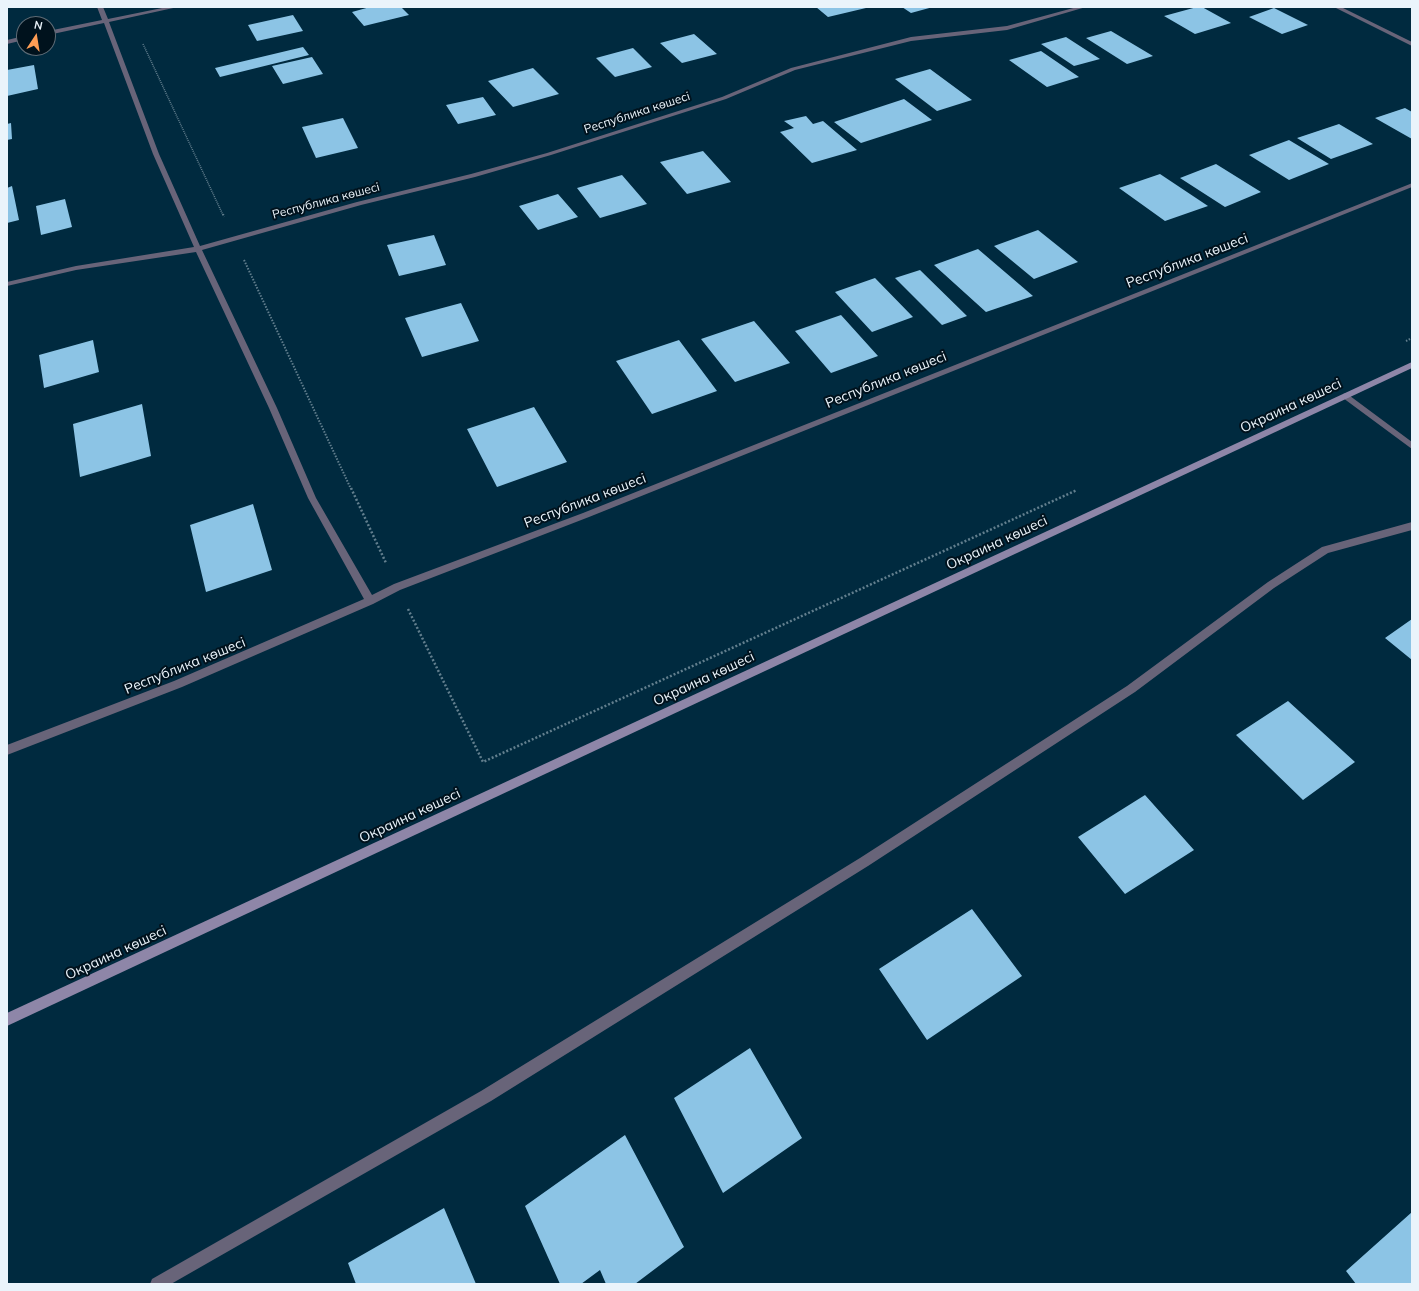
<!DOCTYPE html>
<html>
<head>
<meta charset="utf-8">
<style>
  body { margin:0 }
  #map { position:relative; width:1419px; height:1291px; overflow:hidden; background:#002a3f; font-family:Mulish,sans-serif }
  canvas { display:block }
  .frame { position:absolute; inset:0; border:8px solid #eaf4fb; pointer-events:none }
  .north { position:absolute; left:16px; top:16px; width:40px; height:40px; box-sizing:border-box; background:#00121d; border:1px solid #5e6c76; border-radius:50%; rotate:12deg; font-size:11px; font-weight:700; line-height:16px; text-align:center; color:#eaf4fb }
  .north::after { content:''; display:block; margin:auto; width:14px; height:18px; background:#fd9d55; clip-path:polygon(50% 0,100% 100%,50% 72%,0 100%) }
</style>
</head>
<body>
<div id="map">
<canvas width="1419" height="1291"></canvas>
<div class="frame"></div>
<div class="north">N</div>
</div>
<script>
const ctx = document.querySelector('canvas').getContext('2d');
ctx.lineJoin = 'round';
function paint(path, color) {
  ctx.fillStyle = color;
  ctx.fill(path, 'evenodd');
}
function stroke(path, color, width, dash) {
  ctx.strokeStyle = color;
  ctx.lineWidth = width;
  ctx.lineCap = dash ? 'butt' : 'round';
  ctx.setLineDash(dash || []);
  ctx.stroke(path);
}
function label(font, color, halo, rows, align = 'center') {
  ctx.font = font + ' Mulish,sans-serif';
  ctx.lineWidth = 4;
  ctx.setLineDash([]);
  ctx.textBaseline = 'middle';
  ctx.strokeStyle = halo;
  ctx.fillStyle = color;
  for (const [text, x, y, turn = 0] of rows) {
    ctx.save();
    ctx.translate(x, y);
    ctx.rotate((+turn || 0) * Math.PI / 180);
    ctx.textAlign = isNaN(turn) ? turn : align;
    if (halo) ctx.strokeText(text, 0, 0);
    ctx.fillText(text, 0, 0);
    ctx.restore();
  }
}
paint(new Path2D(`
  M370 7H401L409 15 364 26 352 12Z
  M816 7H866V8L828 17Z
  M902 7H933L911 13Z
  M1197 7H1202L1231 23 1195 34 1164 16Z
  M1274 8 1308 25 1282 34 1249 17Z
  M293 15 303 31 257 41 248 25Z
  M1111 31 1153 56 1127 64 1086 38Z
  M694 34 717 54 682 63 660 43Z
  M1066 37 1100 59 1074 66 1041 44Z
  M303 47 309 55 220 77 215 68Z
  M633 48 652 67 615 77 596 58Z
  M1041 51 1079 77 1047 87 1009 60Z
  M312 57 323 74 283 84 272 66Z
  M34 65 38 89 7 96V70Z
  M533 68 559 94 513 107 488 81Z
  M930 69 972 100 937 111 895 79Z
  M483 97 496 115 458 124 446 105Z
  M904 99 932 120 861 143 834 122Z
  M1405 108 1412 112V139L1375 118Z
  M806 116 813 124 823 121 857 150 812 163 780 132 794 128 784 121Z
  M343 118 358 148 316 158 302 127Z
  M11 123 12 139 7 140V124Z
  M1339 124 1373 144 1331 159 1297 138Z
  M1289 140 1329 164 1289 180 1249 155Z
  M703 151 731 182 687 194 660 162Z
  M1216 164 1261 192 1225 207 1180 178Z
  M1160 174 1208 206 1165 221 1119 188Z
  M622 175 647 204 600 218 577 188Z
  M12 186 19 220 7 223V188Z
  M558 194 578 217 538 230 519 206Z
  M65 199 72 227 41 235 36 206Z
  M1038 230 1078 262 1034 279 994 246Z
  M434 235 446 265 399 276 387 245Z
  M978 249 1033 296 986 312 934 265Z
  M920 270 967 316 942 325 895 278Z
  M875 278 913 317 872 332 835 292Z
  M461 303 479 341 422 357 405 318Z
  M841 315 878 356 831 373 795 331Z
  M754 321 790 363 735 382 701 339Z
  M93 340 99 372 44 388 39 355Z
  M679 340 717 391 652 414 616 361Z
  M142 404 151 456 80 477 73 424Z
  M534 407 567 462 497 487 467 429Z
  M253 504 272 570 206 592 190 525Z
  M1412 619V660L1385 638Z
  M1288 701 1355 762 1303 800 1236 735Z
  M1145 795 1194 850 1125 894 1078 837Z
  M972 909 1022 976 927 1040 879 969Z
  M750 1048 802 1138 723 1193 674 1098Z
  M625 1135 684 1247 635 1284H606L600 1270 581 1284H560L525 1206Z
  M444 1208 476 1284H356L348 1263Z
  M1412 1212V1284H1356L1346 1271Z`), '#8cc4e5');
stroke(new Path2D(`
  M143 44 223 215`), '#627f8e', 1.5, [1, 1]);
stroke(new Path2D(`
  M223 214 224 217
  M244 260 351 489
  M1406 341 1412 338`), '#627f8e', 2, [1.5, 1.5]);
stroke(new Path2D(`
  M351 488 386 563
  M408 609 483 762 1077 490`), '#627f8e', 2.5, [2, 2]);
paint(new Path2D(`
  M97 7H103L108 19 167 7H178L109 22 159 154 200 246 357 202 471 174 547 153 722 97 791 68 911 37 1007 26 1077 7H1086L1007 30 911 41 795 70 726 99 551 155 475 177 361 205 202 250 277 408 316 498 372 595 394 584 583 513 1410 184 1412 183V187L589 517 400 590 373 604 182 687 7 755V745L174 681 364 599 308 498 269 408 196 252 76 270 7 286V282L76 266 194 247 153 154 104 23 48 35V31L102 20Z
  M1334 7H1341L1412 42V46Z
  M24 36V40L7 44V40Z
  M1346 393 1412 442V449L1343 398V394Z
  M1412 522V530L1328 553 1274 588 1135 692 868 866 491 1101 171 1284H150L152 1279 481 1091 860 858 1127 686 1268 582 1322 547Z`), '#686479');
paint(new Path2D(`
  M1412 362V368L7 1026V1013Z`), '#8e86a8');
label('12px', '#eaf4fb', '#00121d', [
  ["Республика көшесі",637,113,-18],
  ["Республика көшесі",326,201,-15]
]);
label('14px', '#eaf4fb', '#00121d', [
  ["Республика көшесі",1187,261,-21],
  ["Республика көшесі",886,380,-22],
  ["Окраина көшесі",1291,406,-25],
  ["Республика көшесі",585,501,-21],
  ["Окраина көшесі",997,543,-25],
  ["Республика көшесі",185,666,-22],
  ["Окраина көшесі",704,679,-25],
  ["Окраина көшесі",410,816,-25],
  ["Окраина көшесі",116,953,-25]
]);
</script>
</body>
</html>
